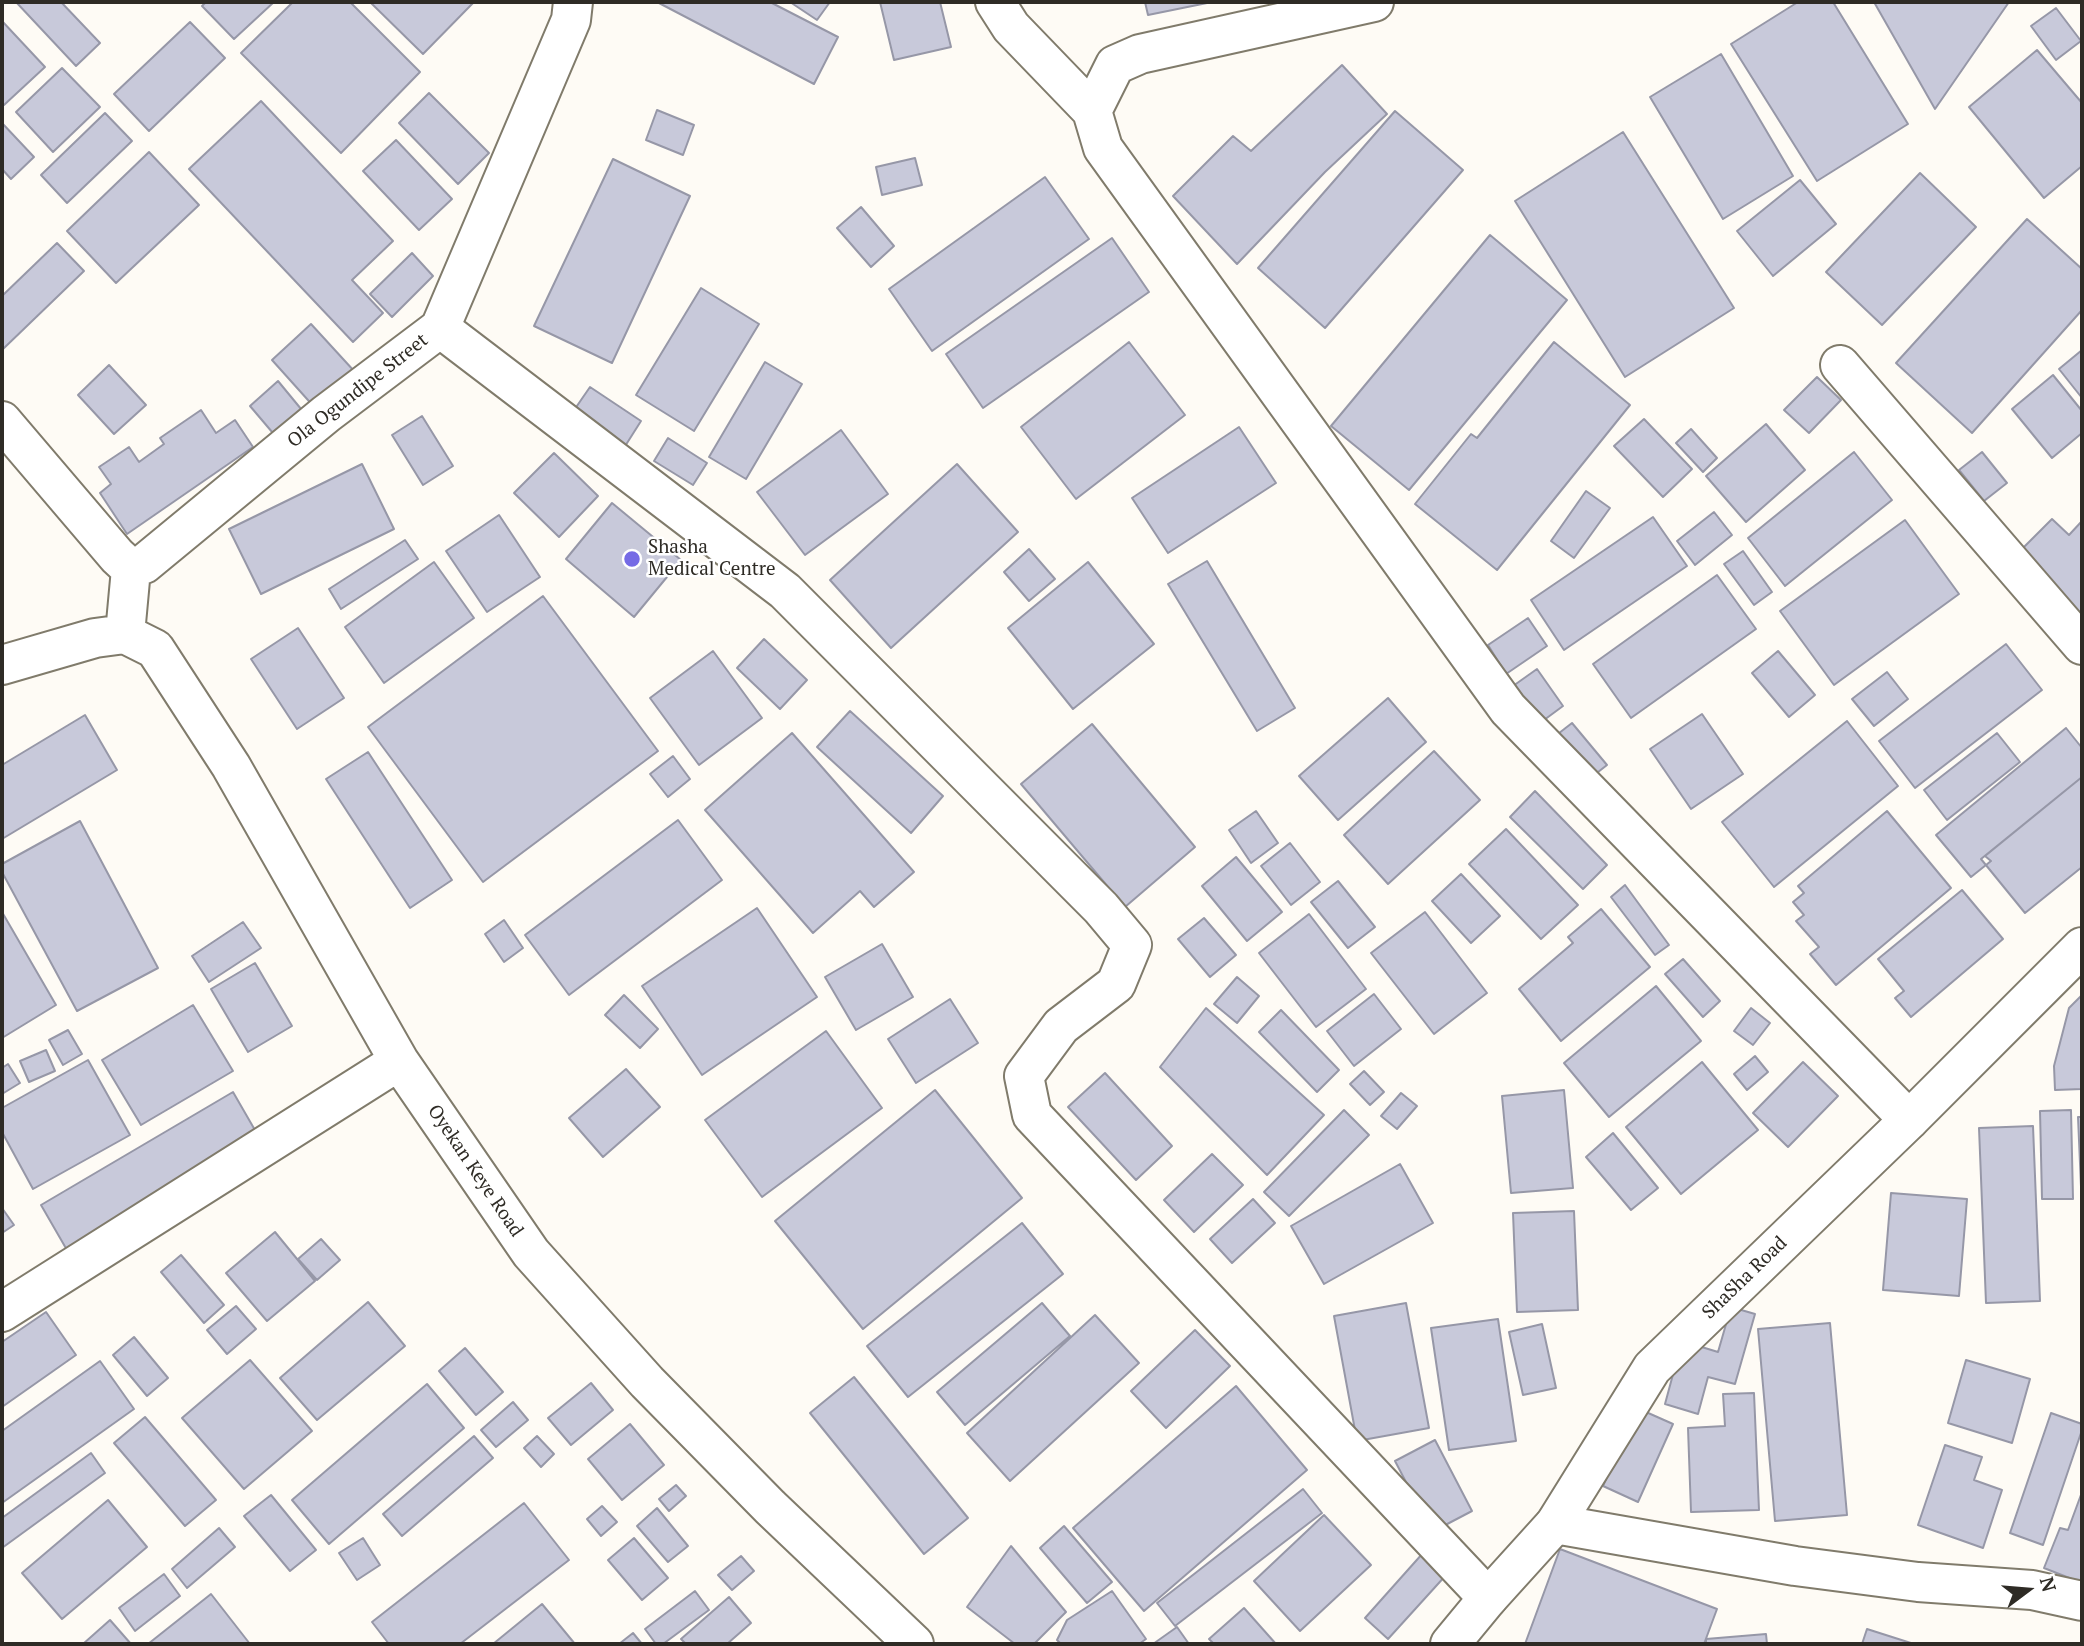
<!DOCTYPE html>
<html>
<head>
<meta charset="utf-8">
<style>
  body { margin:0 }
  #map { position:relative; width:2084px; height:1646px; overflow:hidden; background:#fefbf5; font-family:"PT Serif",serif }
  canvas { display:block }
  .frame { position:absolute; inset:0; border:4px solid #2e2b25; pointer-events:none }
  .north { position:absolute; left:1993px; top:1555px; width:70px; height:70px; -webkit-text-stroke:5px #fff; paint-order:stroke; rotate:74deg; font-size:19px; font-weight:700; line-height:28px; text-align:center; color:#2e2b25 }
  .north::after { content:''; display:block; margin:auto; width:24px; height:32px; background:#2e2b25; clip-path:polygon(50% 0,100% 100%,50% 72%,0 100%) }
</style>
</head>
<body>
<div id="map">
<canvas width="2084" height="1646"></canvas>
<div class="frame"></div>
<div class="north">N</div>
</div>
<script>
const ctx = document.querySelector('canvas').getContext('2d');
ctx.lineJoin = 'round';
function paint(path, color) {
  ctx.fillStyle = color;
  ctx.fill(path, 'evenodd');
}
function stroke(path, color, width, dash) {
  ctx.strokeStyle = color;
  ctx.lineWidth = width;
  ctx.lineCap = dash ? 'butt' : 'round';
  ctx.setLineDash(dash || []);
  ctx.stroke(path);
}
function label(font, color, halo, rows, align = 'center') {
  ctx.font = font + ' "PT Serif",serif';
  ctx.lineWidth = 5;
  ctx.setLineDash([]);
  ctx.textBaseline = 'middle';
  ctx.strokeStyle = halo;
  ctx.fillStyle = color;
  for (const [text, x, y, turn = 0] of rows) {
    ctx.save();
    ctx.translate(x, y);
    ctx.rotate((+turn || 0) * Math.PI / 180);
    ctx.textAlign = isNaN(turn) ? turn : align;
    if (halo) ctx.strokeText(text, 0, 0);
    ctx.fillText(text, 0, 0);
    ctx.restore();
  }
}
const building = new Path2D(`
  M16 2H61L100 43 76 66Z
  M206 2H274L234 39 202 6Z
  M293 2H350L420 72 341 153 241 53Z
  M370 2H474L423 54Z
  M657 2H770L838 37 814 84Z
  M790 2H830L817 20Z
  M880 2H940L951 47 894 60Z
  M1145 2H1212L1148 15Z
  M1798 2H1833L1908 124 1817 181 1731 44Z
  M1874 2H2009L1935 109Z
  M2056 8 2081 41 2056 60 2031 26Z
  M2 21 45 67 4 105 2 103Z
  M190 22 225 58 149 131 114 94Z
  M2037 50 2082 103V166L2044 198 1969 107Z
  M1721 54 1793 176 1723 219 1650 97Z
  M1342 65 1387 114 1325 172 1237 264 1173 196 1233 136 1251 151Z
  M62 68 100 107 53 152 16 112Z
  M429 93 489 153 458 184 399 123Z
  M261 101 393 241 352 280 383 313 353 342 189 169Z
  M657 110 694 125 683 155 646 140Z
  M1395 111 1463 170 1325 328 1258 268Z
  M105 113 132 141 67 203 41 175Z
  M2 123 34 157 11 179 2 169Z
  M1623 132 1734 308 1625 377 1515 201Z
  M396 140 452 199 419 230 363 171Z
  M149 152 199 205 116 283 67 231Z
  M915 158 922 185 882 195 876 167Z
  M613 159 690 196 612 363 534 326Z
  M1920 173 1976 227 1882 325 1826 272Z
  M1045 177 1089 239 932 351 889 289Z
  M1800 180 1836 224 1773 276 1737 231Z
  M861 207 894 246 871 267 837 228Z
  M2027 219 2082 269V310L1972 433 1896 363Z
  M1490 235 1567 300 1409 490 1331 426Z
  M1112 238 1149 292 983 408 946 354Z
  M57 243 84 271 2 350V296Z
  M412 253 433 276 392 317 370 294Z
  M701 288 759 324 694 431 636 395Z
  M311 324 355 372 316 409 272 360Z
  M1129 342 1185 415 1076 499 1021 427Z
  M1554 342 1630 405 1497 570 1415 504 1471 434 1477 438Z
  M2082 350V398L2059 369Z
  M765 362 802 384 746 479 709 457Z
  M109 365 146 405 114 434 78 395Z
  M2053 375 2082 411V433L2052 458 2012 409Z
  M1817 377 1841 400 1809 433 1784 410Z
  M278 381 306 415 278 439 250 406Z
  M590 387 641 421 622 451 570 416Z
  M201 410 216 433 235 420 253 447 127 534 100 493 111 484 99 467 129 447 139 462 164 444 160 438Z
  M422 416 453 466 423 485 392 435Z
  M1644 419 1692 469 1663 497 1614 446Z
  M1766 424 1805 470 1746 522 1706 476Z
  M1239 427 1276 483 1168 553 1132 498Z
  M1691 429 1717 458 1703 472 1676 443Z
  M841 430 888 494 805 555 757 492Z
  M668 438 707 463 693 485 654 461Z
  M1854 452 1892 500 1785 586 1748 538Z
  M1982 452 2007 483 1984 501 1959 470Z
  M554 453 598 496 559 537 514 493Z
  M362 464 394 529 261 594 229 529Z
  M957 464 1018 532 891 648 830 580Z
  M1586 491 1610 508 1574 558 1551 541Z
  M612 503 681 560 634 617 566 559Z
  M1714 512 1732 535 1695 565 1677 541Z
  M499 515 540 577 487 612 446 551Z
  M1653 517 1687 566 1564 650 1531 600Z
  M2052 519 2069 535 2082 521V616L2019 552Z
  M1905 520 1959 594 1834 685 1780 611Z
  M405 540 418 559 341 609 329 589Z
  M1029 549 1055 579 1029 601 1004 572Z
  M1743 551 1772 592 1754 605 1724 564Z
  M1207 561 1295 708 1257 731 1168 584Z
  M434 562 474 618 384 683 345 627Z
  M1088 562 1154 644 1073 709 1008 628Z
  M1717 575 1756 629 1631 718 1593 664Z
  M543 596 658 751 483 882 368 727Z
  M1528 618 1547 646 1506 674 1488 645Z
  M298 628 344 698 297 729 251 659Z
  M764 639 807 680 780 709 737 668Z
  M2006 644 2042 690 1915 788 1879 741Z
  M713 651 762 718 699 765 650 698Z
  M1778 651 1815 695 1789 717 1752 673Z
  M1537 669 1563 706 1540 723 1513 686Z
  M1887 672 1908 699 1874 726 1852 699Z
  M1388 698 1426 742 1338 820 1299 776Z
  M850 711 943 796 911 833 817 747Z
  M1702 714 1743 774 1691 809 1650 749Z
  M85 715 117 770 2 839V765Z
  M1847 721 1898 786 1774 887 1722 822Z
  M1572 723 1607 765 1588 780 1554 737Z
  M1092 724 1195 847 1125 907 1021 784Z
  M2066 728 2082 748V777L1985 856 1991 861 1971 877 1936 835Z
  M792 733 914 872 874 907 860 891 813 933 705 810Z
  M1997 733 2020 762 1947 820 1924 790Z
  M1434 751 1480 800 1388 884 1344 835Z
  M368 752 452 880 410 908 326 779Z
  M673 756 690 779 668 797 650 774Z
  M2082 777V867L2025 913 1981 859Z
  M1535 791 1607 865 1583 889 1510 817Z
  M1256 811 1278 843 1251 863 1229 830Z
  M1887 811 1951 888 1836 985 1810 954 1819 947 1796 921 1804 915 1793 902 1804 893 1798 886Z
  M678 820 722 880 569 995 525 935Z
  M80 821 158 968 77 1011 2 872V864Z
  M1506 829 1578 905 1541 939 1469 864Z
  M1290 843 1320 882 1291 905 1261 866Z
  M1236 857 1282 912 1247 941 1202 886Z
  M1461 874 1500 916 1471 943 1432 901Z
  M1338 881 1375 927 1348 948 1311 902Z
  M1625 885 1669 945 1655 955 1611 897Z
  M1962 890 2003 939 1911 1017 1895 998 1904 991 1878 959Z
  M757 908 817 997 702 1075 642 986Z
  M1601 909 1650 967 1561 1041 1519 989 1573 943 1568 937Z
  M2 912 56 1005 2 1038Z
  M1425 912 1487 993 1434 1034 1371 953Z
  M1309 914 1366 989 1316 1027 1259 953Z
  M1204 918 1236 955 1210 977 1178 939Z
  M504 920 523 948 504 962 485 934Z
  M243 922 261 948 209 982 192 956Z
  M882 944 913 997 856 1030 825 977Z
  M1683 959 1720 1001 1703 1017 1665 974Z
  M255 963 292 1026 248 1052 211 989Z
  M1237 977 1259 996 1237 1023 1214 1004Z
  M1656 986 1701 1041 1609 1117 1564 1063Z
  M1374 994 1401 1029 1354 1066 1327 1031Z
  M624 995 658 1029 640 1048 605 1015Z
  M2082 995V1089L2055 1090 2054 1066 2069 1008Z
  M950 999 978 1043 916 1083 888 1039Z
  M193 1005 233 1071 141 1125 102 1060Z
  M1206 1008 1324 1115 1267 1175 1160 1067Z
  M1751 1008 1770 1023 1753 1045 1734 1031Z
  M1281 1010 1339 1070 1317 1092 1259 1032Z
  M68 1030 82 1054 63 1065 49 1040Z
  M826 1031 882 1108 762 1197 705 1120Z
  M46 1050 55 1071 29 1082 20 1061Z
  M1755 1056 1768 1072 1747 1090 1734 1074Z
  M88 1060 130 1135 33 1189 2 1132V1108Z
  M1702 1062 1758 1130 1681 1194 1626 1127Z
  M1803 1062 1838 1096 1788 1147 1753 1113Z
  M8 1064 20 1083 2 1094V1068Z
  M626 1069 660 1107 603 1157 569 1118Z
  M1364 1071 1384 1092 1370 1105 1350 1084Z
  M1105 1073 1172 1146 1136 1180 1068 1107Z
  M935 1090 1022 1198 863 1329 775 1221Z
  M1564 1090 1573 1188 1511 1193 1502 1096Z
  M233 1092 263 1144 71 1257 41 1205Z
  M1401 1093 1417 1106 1397 1129 1381 1116Z
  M1344 1110 1369 1135 1289 1216 1264 1192Z
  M2071 1110 2073 1199H2042L2040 1111Z
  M2078 1117H2082V1210Z
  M2033 1126 2040 1301 1986 1303 1979 1128Z
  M1613 1133 1658 1188 1631 1210 1586 1157Z
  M1212 1154 1243 1185 1194 1232 1164 1200Z
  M1400 1164 1433 1223 1324 1284 1291 1226Z
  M1891 1193 1967 1199 1959 1296 1883 1290Z
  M1253 1199 1275 1223 1232 1263 1210 1239Z
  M2 1208 14 1225 2 1233Z
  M1574 1211 1578 1310 1517 1312 1513 1213Z
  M1022 1223 1063 1274 908 1397 867 1346Z
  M275 1232 315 1281 267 1321 226 1273Z
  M321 1239 340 1260 317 1280 298 1259Z
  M181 1255 224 1305 204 1323 161 1272Z
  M368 1302 405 1346 317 1420 280 1378Z
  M1042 1303 1070 1336 965 1425 937 1392Z
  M1406 1303 1429 1428 1357 1441 1334 1316Z
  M236 1306 256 1329 227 1354 207 1330Z
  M1731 1307 1755 1314 1735 1384 1708 1377 1698 1414 1665 1404 1682 1341 1718 1352Z
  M46 1312 76 1355 2 1407V1342Z
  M1095 1315 1139 1363 1010 1481 967 1433Z
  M1498 1319 1516 1441 1449 1450 1431 1328Z
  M1830 1323 1847 1515 1775 1521 1758 1329Z
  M1542 1324 1556 1388 1523 1395 1509 1332Z
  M1195 1330 1230 1366 1166 1428 1131 1391Z
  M134 1337 168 1378 147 1396 113 1355Z
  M465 1348 503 1392 476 1415 439 1371Z
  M250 1360 312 1431 244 1489 182 1418Z
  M1966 1360 2030 1379 2012 1443 1948 1423Z
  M100 1361 134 1409 2 1503V1431Z
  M854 1377 968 1518 924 1554 810 1413Z
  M591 1383 613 1410 571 1445 548 1418Z
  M427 1384 464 1428 329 1544 292 1500Z
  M1236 1386 1307 1470 1144 1611 1073 1528Z
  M1754 1393 1759 1510 1691 1512 1688 1428 1725 1426 1723 1394Z
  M513 1402 528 1420 496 1447 481 1430Z
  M1637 1408 1673 1424 1638 1502 1603 1486Z
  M2051 1413 2082 1424V1430L2043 1545 2010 1533Z
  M145 1417 216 1500 185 1526 114 1443Z
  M630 1424 664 1465 622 1500 588 1459Z
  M474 1436 493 1458 402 1536 383 1514Z
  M537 1436 554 1454 541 1467 524 1448Z
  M1435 1440 1472 1511 1432 1532 1395 1461Z
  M1945 1445 1982 1457 1974 1480 2002 1490 1983 1548 1918 1525Z
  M91 1453 105 1473 2 1548V1518Z
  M676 1485 686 1496 669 1511 659 1499Z
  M1303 1489 1322 1513 1175 1626 1157 1603Z
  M2082 1492V1583L2044 1568 2060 1528 2068 1530Z
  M271 1495 316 1550 290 1571 244 1516Z
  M108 1500 147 1547 62 1619 22 1573Z
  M524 1503 569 1560 460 1644H389L372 1622Z
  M602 1506 617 1522 601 1536 587 1519Z
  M657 1508 688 1546 668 1562 637 1526Z
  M1324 1515 1371 1565 1300 1631 1254 1581Z
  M1064 1526 1112 1582 1087 1603 1040 1548Z
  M219 1528 235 1547 187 1588 172 1569Z
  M363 1538 380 1565 357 1580 339 1553Z
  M634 1538 668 1578 642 1600 608 1560Z
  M1011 1546 1066 1612 1034 1644H1015L967 1607Z
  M1560 1549 1717 1609 1704 1644H1525Z
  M1423 1553 1447 1574 1388 1639 1365 1618Z
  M741 1556 754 1571 732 1590 718 1575Z
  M164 1574 180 1596 135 1631 119 1608Z
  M695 1591 709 1610 663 1644H656L645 1629Z
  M1112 1591 1146 1639 1139 1644H1061L1057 1640 1067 1620Z
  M211 1594 250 1644H148Z
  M729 1597 751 1623 727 1644H686L681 1639Z
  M542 1604 575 1644H493Z
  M1244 1608 1276 1644H1214L1209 1639Z
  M110 1620 131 1644H83Z
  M1177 1627 1189 1644H1153Z
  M1867 1629 1914 1644H1862Z
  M633 1633 642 1644H619Z
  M1766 1634 1767 1644H1706V1639Z`);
paint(building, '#c8c9da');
stroke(building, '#9697a7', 2);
const street = new Path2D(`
  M995 2 1011 27 1092 111
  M1374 2 1140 54 1115 65 1092 111 1103 148 1508 709 1909 1120
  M440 328 785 591 1101 908 1132 945 1116 984 1061 1026 1024 1076 1032 1115 1488 1598
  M1840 365 2082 645
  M2 421 117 556 131 569 125 634
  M131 569 144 564 326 414 440 328 571 20 573 2
  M125 634 155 649 231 766 399 1061 531 1253 647 1382 770 1507 914 1644
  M2 665 95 638 125 634
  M2 1312 399 1061
  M1555 1524 1795 1566 1918 1582 2032 1590 2082 1601`);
const secondary = new Path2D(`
  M1450 1644 1488 1598 1555 1524 1652 1368 1909 1120 2082 947`);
stroke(street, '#807b6b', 42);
stroke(secondary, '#807b6b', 42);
stroke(street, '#fff', 38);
stroke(secondary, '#fff', 38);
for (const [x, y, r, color] of [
  [632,559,9,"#756ae5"]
]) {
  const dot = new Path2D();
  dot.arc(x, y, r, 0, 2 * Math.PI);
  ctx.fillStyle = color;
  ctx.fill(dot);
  stroke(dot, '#fff', 2.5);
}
label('19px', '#2e2b25', '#fff', [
  ["Ola Ogundipe Street",358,391,-38],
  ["Oyekan Keye Road",475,1171,56],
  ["ShaSha Road",1745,1278,-44]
]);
label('19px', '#2e2b25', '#fff', [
  ["Shasha",648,548],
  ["Medical Centre",648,570]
], 'left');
</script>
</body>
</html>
